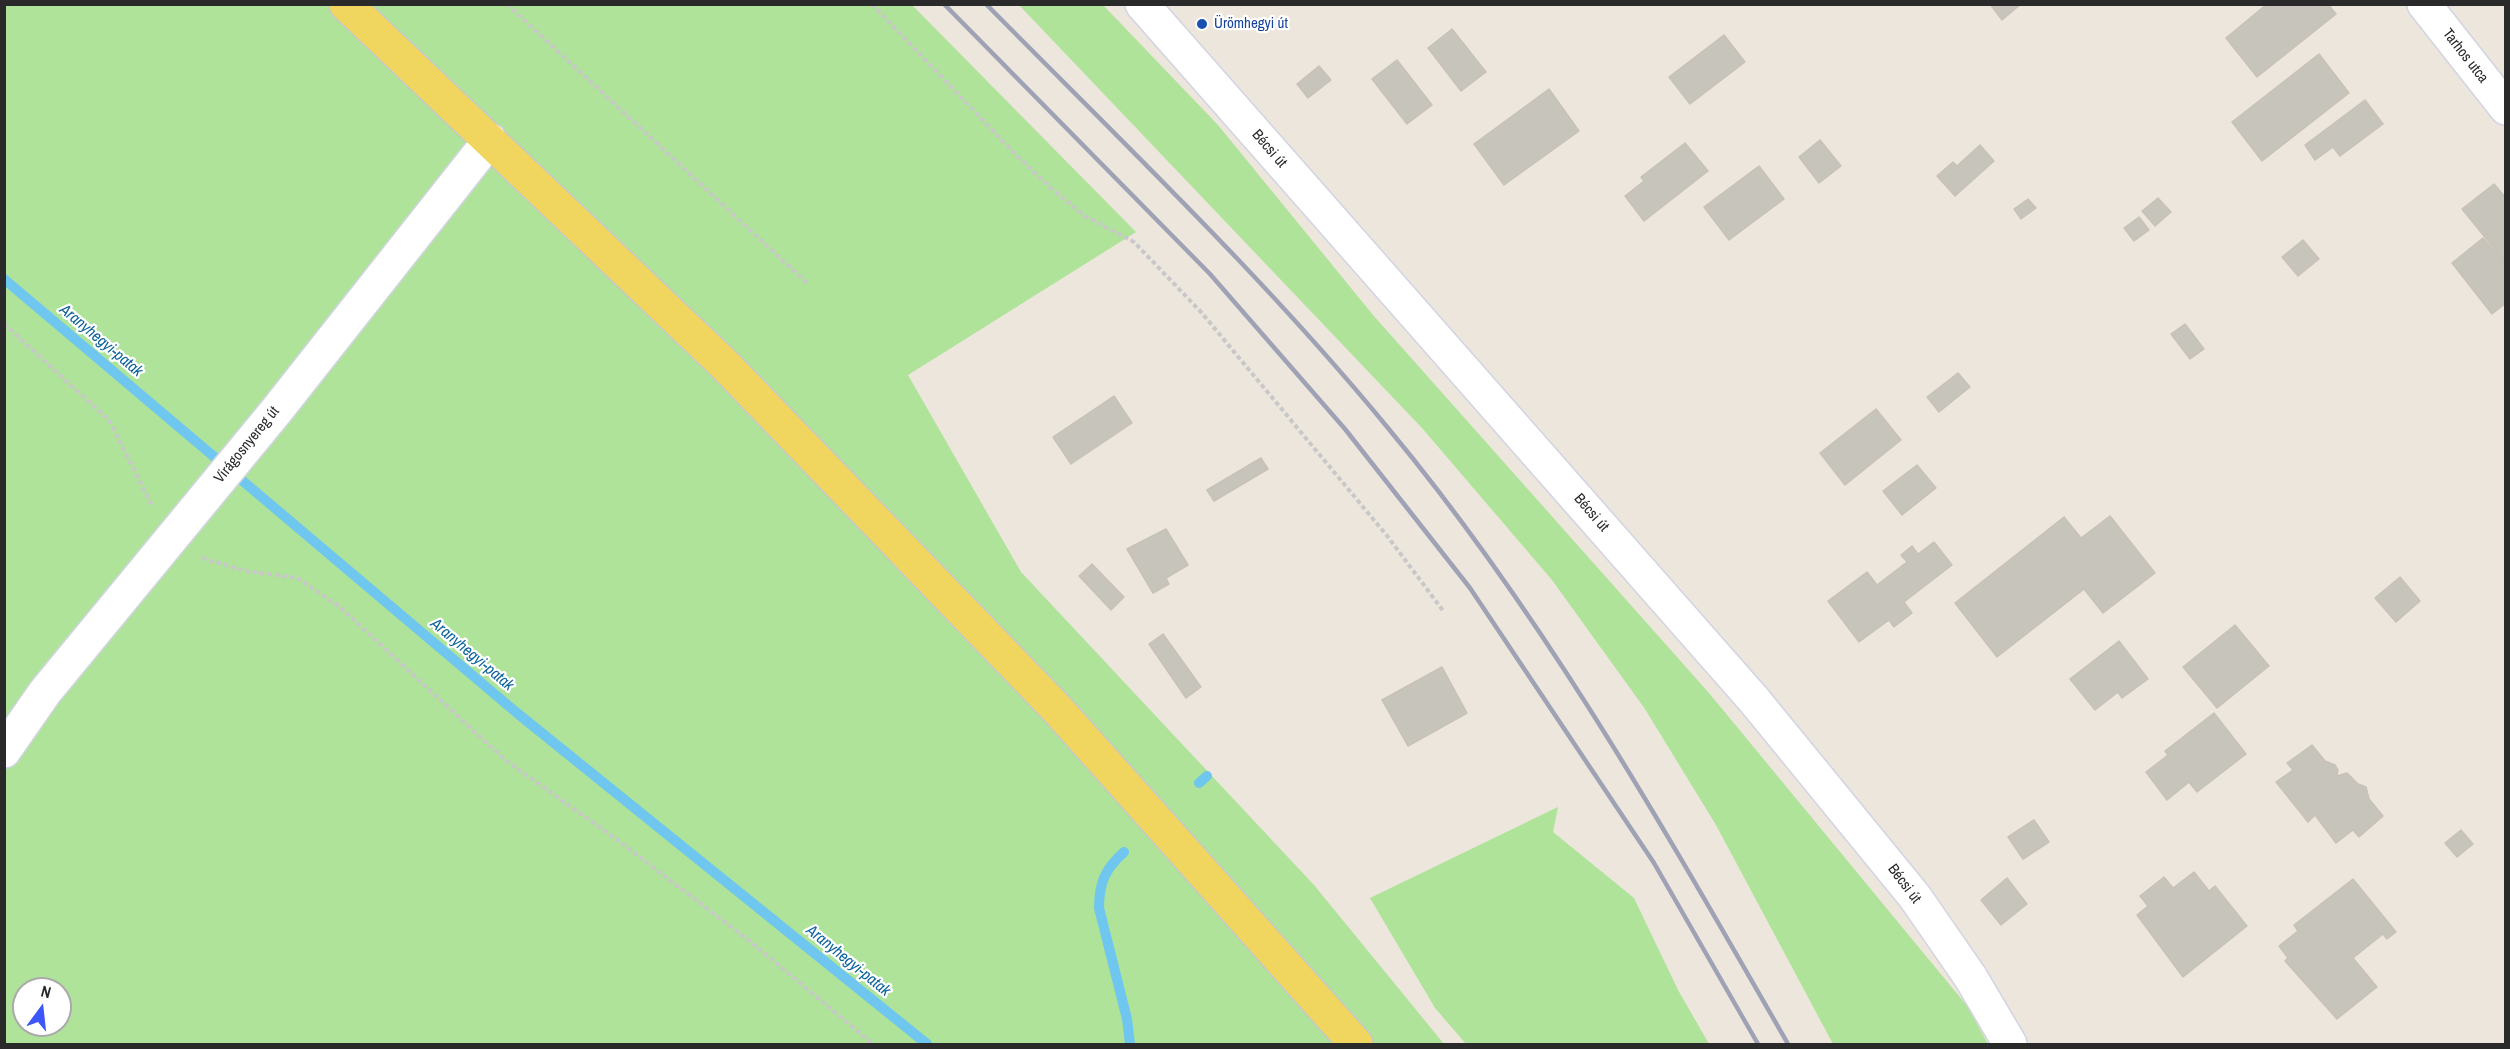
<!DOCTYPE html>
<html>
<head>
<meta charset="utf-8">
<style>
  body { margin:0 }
  #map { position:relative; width:2510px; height:1049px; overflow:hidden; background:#ece6dc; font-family:"Archivo Narrow",sans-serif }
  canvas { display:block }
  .frame { position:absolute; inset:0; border:6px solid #2a2a2a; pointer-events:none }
  .north { position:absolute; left:12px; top:977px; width:60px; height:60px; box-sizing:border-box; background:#fff; border:2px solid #aaa; border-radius:50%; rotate:15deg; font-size:16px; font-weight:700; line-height:24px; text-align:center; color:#2a2a2a }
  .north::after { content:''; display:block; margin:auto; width:21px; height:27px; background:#3c56f9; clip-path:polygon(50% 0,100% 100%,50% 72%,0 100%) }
</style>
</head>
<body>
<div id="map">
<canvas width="2510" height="1049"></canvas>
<div class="frame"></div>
<div class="north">N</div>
</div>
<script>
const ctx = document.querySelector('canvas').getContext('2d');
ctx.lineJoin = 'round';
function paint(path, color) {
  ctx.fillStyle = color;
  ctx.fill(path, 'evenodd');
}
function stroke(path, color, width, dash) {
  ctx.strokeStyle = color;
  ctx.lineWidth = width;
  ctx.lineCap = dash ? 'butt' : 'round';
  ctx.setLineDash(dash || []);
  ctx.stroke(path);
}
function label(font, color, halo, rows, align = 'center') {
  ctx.font = font + ' "Archivo Narrow",sans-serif';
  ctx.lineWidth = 4.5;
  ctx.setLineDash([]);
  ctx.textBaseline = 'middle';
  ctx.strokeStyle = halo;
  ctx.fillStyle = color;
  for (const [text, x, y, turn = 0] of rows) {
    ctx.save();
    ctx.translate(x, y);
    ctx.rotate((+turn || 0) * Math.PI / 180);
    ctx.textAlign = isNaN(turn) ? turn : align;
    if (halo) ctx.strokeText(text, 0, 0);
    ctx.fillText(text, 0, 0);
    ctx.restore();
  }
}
paint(new Path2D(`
  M5 4 912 5 1136 232 908 375 1021 572 1314 885 1444 1044H5ZM24 989H60V1025H24Z
  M1019 5H1103L1218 125 1373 315 1709 693 1968 1007 1988 1044H1833L1716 825 1645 709 1552 580 1422 428Z
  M1558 807 1553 832 1634 898 1678 990 1709 1044H1466L1435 1008 1370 898Z`), '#aee399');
stroke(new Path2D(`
  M4 279 517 713 927 1044
  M1199 783 1207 776
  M1124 852C1105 869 1099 883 1099 908L1127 1019 1130 1044`), '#6fc6ee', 10);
const building = new Path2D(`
  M1990 4H2021L2002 20Z
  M2267 4H2328L2336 14 2257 77 2226 38Z
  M1452 29 1486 72 1461 91 1428 48Z
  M1724 35 1745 62 1690 104 1669 77Z
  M2319 54 2349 93 2262 161 2232 122Z
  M1397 60 1432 105 1407 124 1372 79Z
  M1319 66 1331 80 1308 98 1297 84Z
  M1549 89 1579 131 1504 185 1474 144Z
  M2365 100 2383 124 2340 156 2333 147 2315 160 2305 145Z
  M1820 140 1841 166 1819 183 1799 157Z
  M1685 143 1708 171 1644 221 1625 196 1644 181 1641 177Z
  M1980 145 1994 161 1955 196 1937 176 1953 162 1957 166Z
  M1759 166 1784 199 1729 240 1704 207Z
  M2494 184 2506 198V263L2462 209Z
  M2158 198 2171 212 2155 226 2142 211Z
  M2028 199 2036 208 2021 219 2014 209Z
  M2139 217 2149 230 2134 241 2124 228Z
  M2483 238 2506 265V303L2492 314 2452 263Z
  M2303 240 2319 259 2298 276 2282 257Z
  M2185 324 2204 349 2190 359 2171 334Z
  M1958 373 1970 387 1939 412 1927 397Z
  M1114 396 1132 423 1071 464 1053 437Z
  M1876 409 1901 440 1845 485 1820 453Z
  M1261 458 1268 469 1214 501 1207 490Z
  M1917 465 1936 488 1902 515 1883 491Z
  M2110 516 2155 573 2103 613 2084 589 1997 657 1955 603 2064 517 2081 538Z
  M1166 529 1188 565 1166 578 1169 584 1153 593 1127 549Z
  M1934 542 1952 565 1904 602 1912 613 1894 627 1889 620 1859 642 1828 601 1867 572 1877 585 1907 562 1901 555 1912 546 1918 554Z
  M1092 564 1124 597 1111 610 1079 576Z
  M2400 577 2420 601 2396 622 2375 598Z
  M2235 625 2269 666 2217 708 2183 667Z
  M1163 634 1201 687 1186 698 1149 644Z
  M2119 641 2148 679 2122 698 2118 692 2095 710 2070 679Z
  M1442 667 1467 713 1408 746 1382 700Z
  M2214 713 2246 754 2197 792 2189 782 2167 800 2146 772 2168 755 2165 751Z
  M2312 745 2325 761 2335 765 2338 770 2337 776 2347 773 2358 784 2366 787 2369 799 2383 816 2359 837 2353 830 2336 843 2315 815 2308 822 2276 782 2293 770 2287 763Z
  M2034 820 2049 842 2023 859 2008 837Z
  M2461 830 2473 844 2457 857 2445 843Z
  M2194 872 2209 891 2215 886 2247 926 2183 977 2137 915 2148 906 2140 896 2164 877 2173 888Z
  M2007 878 2027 904 2001 925 1981 900Z
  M2353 879 2396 932 2387 939 2383 934 2353 958 2377 987 2337 1019 2285 961 2288 958 2279 946 2298 931 2294 925Z`);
paint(building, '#c7c4bb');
stroke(building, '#c8c2b6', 1.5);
const street = new Path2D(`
  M2424 4 2506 108
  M4 751 45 692 277 410 490 140`);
const secondary = new Path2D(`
  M1142 4 1754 700 1915 897 1971 978 2010 1044`);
const primary = new Path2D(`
  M346 4 725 365 1058 710 1356 1044`);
stroke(street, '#d2d4e3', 36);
stroke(secondary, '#d2d4e3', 36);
stroke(primary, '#c8c8c8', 36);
stroke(new Path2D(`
  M507 4 807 283
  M872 4 1015 154 1053 190 1085 216 1134 242 1201 312 1388 537 1444 612
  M4 324 109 420 152 506
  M202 558 246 571 297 578 340 607 504 759 620 842 752 943 873 1044`), '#c8c8c8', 4, [4.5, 3]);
stroke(street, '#fff', 33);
stroke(secondary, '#fff', 33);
stroke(primary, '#f0d65e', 33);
stroke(new Path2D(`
  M944 4 1210 274 1345 429 1470 588 1654 863 1758 1044
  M986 4C1123 143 1264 277 1388 428 1545 617 1666 832 1788 1044`), '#9fa1b5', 4.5);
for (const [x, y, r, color] of [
  [1202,24,6,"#1a4fb4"]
]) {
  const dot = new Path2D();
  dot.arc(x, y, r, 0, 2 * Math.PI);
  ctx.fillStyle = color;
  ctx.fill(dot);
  stroke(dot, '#fff', 2);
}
label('15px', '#164399', '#fff', [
  ["Ürömhegyi út",1214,24]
], 'left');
label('15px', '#2a2a2a', '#fff', [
  ["Tarhos utca",2465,56,52],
  ["Bécsi út",1269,149,49],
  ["Virágosnyereg út",247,445,-51],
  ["Bécsi út",1591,513,49],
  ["Bécsi út",1904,884,53]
]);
label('italic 16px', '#0e639b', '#fff', [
  ["Aranyhegyi-patak",101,341,40],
  ["Aranyhegyi-patak",472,655,40],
  ["Aranyhegyi-patak",848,961,39]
]);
</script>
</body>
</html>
